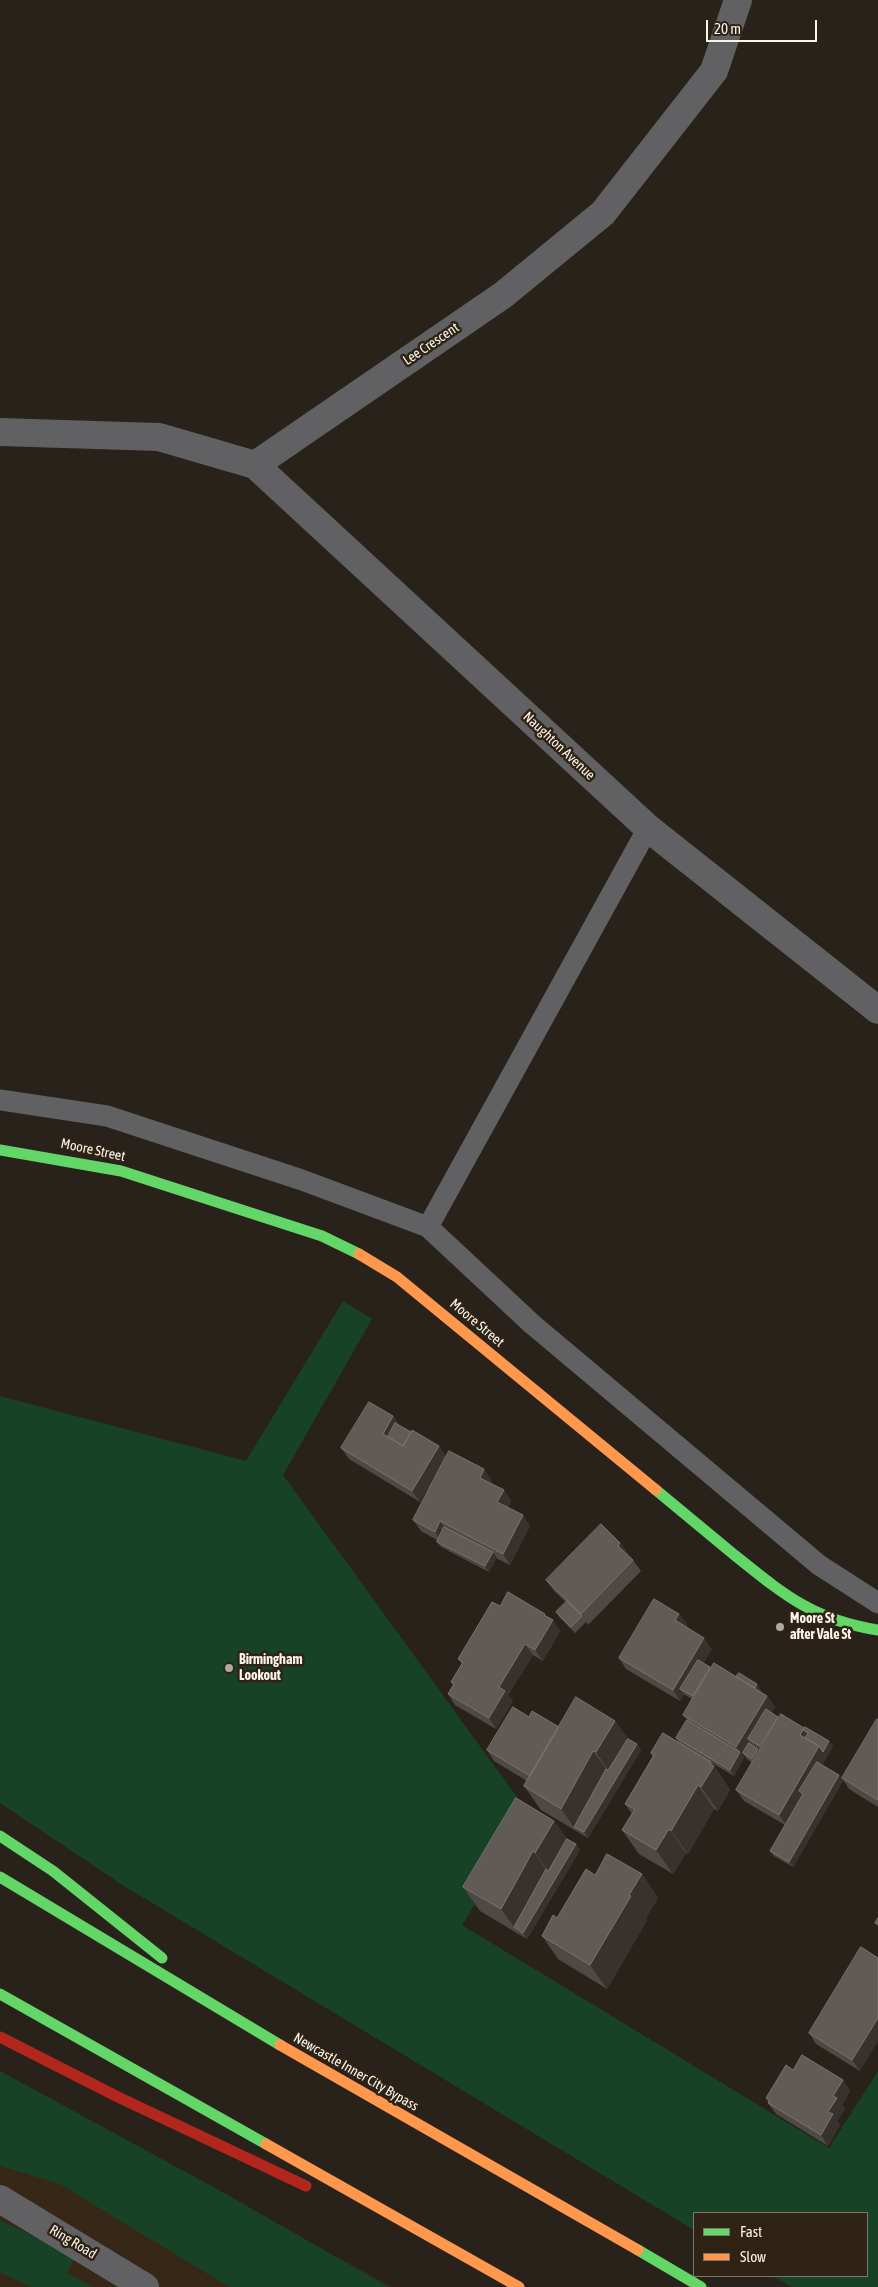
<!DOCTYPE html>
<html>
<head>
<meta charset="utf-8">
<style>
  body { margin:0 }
  #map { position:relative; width:878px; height:2287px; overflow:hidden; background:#29221b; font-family:"Asap Condensed",sans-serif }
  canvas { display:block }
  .legend { position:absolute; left:693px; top:2212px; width:175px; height:65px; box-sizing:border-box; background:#2f2315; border:1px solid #81766a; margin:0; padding:6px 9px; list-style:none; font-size:15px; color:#fbf3ea }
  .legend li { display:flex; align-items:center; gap:10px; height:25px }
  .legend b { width:25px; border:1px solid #81766a }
  .scale { position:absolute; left:706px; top:20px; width:111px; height:22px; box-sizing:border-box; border:2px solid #fbf3ea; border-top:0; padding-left:6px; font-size:15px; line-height:18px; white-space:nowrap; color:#fbf3ea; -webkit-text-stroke:4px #2f2315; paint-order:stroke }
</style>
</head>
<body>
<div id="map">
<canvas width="878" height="2287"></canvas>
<ul class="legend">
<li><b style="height:6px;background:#63d668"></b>Fast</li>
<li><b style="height:6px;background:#ff974d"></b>Slow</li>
</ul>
<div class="scale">20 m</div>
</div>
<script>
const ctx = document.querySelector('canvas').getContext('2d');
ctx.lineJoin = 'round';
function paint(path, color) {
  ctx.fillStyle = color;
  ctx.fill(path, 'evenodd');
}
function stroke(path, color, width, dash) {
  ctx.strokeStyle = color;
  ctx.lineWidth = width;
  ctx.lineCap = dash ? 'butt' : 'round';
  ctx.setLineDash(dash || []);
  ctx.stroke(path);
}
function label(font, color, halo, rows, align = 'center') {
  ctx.font = font + ' "Asap Condensed",sans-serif';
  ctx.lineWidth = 5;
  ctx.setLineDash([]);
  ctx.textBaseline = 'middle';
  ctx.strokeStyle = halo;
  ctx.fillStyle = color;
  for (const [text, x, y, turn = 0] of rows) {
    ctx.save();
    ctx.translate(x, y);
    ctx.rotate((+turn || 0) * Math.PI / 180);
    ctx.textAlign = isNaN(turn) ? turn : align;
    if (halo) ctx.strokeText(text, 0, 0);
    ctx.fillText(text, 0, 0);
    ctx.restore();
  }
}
paint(new Path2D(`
  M0 2072 212 2190 393 2287H0Z`), '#372716');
paint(new Path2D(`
  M343 1301 372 1319 283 1475 530 1815 462 1925 829 2148 878 2071V2287H792L772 2276H867V2213H694V2230L124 1886 0 1803V1396L246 1461Z
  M0 2071 217 2189 389 2287H229L60 2184 0 2166Z
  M0 2220 75 2257 67 2273 92 2287H31L0 2272Z`), '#184225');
stroke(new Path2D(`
  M0 1100 107 1116 302 1180 428 1227 532 1324 819 1565 878 1603
  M428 1227 648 828`), '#616062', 21);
stroke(new Path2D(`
  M0 432 159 437 255 465 503 295 603 213 714 71 738 0
  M255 465 648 828 878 1010
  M0 2199 145 2287`), '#616062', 28);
stroke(new Path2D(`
  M0 1150 121 1171 322 1236 359 1254
  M656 1490C681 1511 707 1532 732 1553 782 1593 812 1620 878 1630
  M0 1836 53 1871 162 1958
  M0 1877 280 2045
  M0 1994 266 2144
  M638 2250 701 2287`), '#63d668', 11);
stroke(new Path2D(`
  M359 1254 397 1277 656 1490
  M280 2045 638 2250
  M266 2144 519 2287`), '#ff974d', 11);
stroke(new Path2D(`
  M0 2037 118 2097 306 2186`), '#b3261e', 11);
paint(new Path2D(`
  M393 1416 400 1426 439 1446 446 1457 492 1480 490 1483 504 1490 511 1501 508 1507 530 1526 510 1565 496 1558 489 1572 441 1547 437 1542V1540L421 1531 413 1520 441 1466 420 1502 349 1459 341 1448Z
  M620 1543 628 1554 627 1555 633 1560 641 1571 588 1625 586 1622 575 1633 560 1618 556 1612 566 1602 554 1591 546 1580Z
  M500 1606 548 1618 560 1631 543 1661 533 1655 508 1695 513 1701 496 1729 455 1705 448 1694 453 1685 451 1682 462 1664 458 1659Z
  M679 1614 687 1625 686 1626 712 1649 703 1663 711 1668 736 1677 761 1690 760 1692 767 1696 775 1707 771 1713 778 1718 804 1728 829 1741 833 1746 822 1765 839 1775 843 1781 793 1867 774 1856 770 1851 785 1825 744 1801 736 1790 752 1763 747 1759 745 1756 734 1776 712 1763 730 1790 718 1811 714 1809 688 1854 686 1853 673 1874 639 1854 622 1830 632 1814 625 1804 653 1757 651 1753 679 1743 676 1738 687 1720 683 1715 692 1699 684 1694 680 1701 626 1669 619 1658ZM752 1744 760 1749 759 1750 752 1745Z
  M529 1717 559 1727 615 1721 628 1739 637 1744 641 1750 588 1838 541 1810 524 1786 527 1781 494 1761 487 1750Z
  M878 1720V1807L849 1789 842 1778Z
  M554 1821 567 1839 576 1844 580 1850 527 1939 480 1911 463 1887Z
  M642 1874 658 1898 646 1918 647 1920 607 1989 558 1959 542 1936 595 1875Z
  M861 1947 860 2071 816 2044 809 2033Z
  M793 2070 843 2080 850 2091 842 2105 845 2109 837 2121 840 2125 828 2146 776 2114 768 2103V2102L766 2098Z`), '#4f4946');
paint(new Path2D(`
  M393 1416 400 1427 392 1442 383 1434Z
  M439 1446 447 1457 420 1502 412 1491Z
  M484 1469 492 1480 488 1489 480 1478Z
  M504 1490 511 1501 505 1513 497 1502Z
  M523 1515 530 1526 510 1565 503 1554Z
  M440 1521 448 1532 442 1543 435 1532Z
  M620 1543 628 1554 626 1557 618 1546Z
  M493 1552 497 1558 489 1572 485 1566Z
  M545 1614 551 1622 553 1620 560 1631 543 1661 535 1650Z
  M679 1614 687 1625 683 1631 675 1620Z
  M704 1638 712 1649 686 1692 680 1689 684 1694 680 1701 673 1690Z
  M525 1644 533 1655 508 1695 513 1701 496 1729 489 1718 499 1687Z
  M757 1684 761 1690 757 1696 753 1690Z
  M767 1696 775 1707 753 1742 748 1739 752 1744 745 1755 743 1753 745 1756 734 1776 730 1770 740 1752 736 1747Z
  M778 1717 782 1722 764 1752 760 1746Z
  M615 1721 632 1744 612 1776 596 1752Z
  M804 1728 812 1739 809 1744 800 1735Z
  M829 1741 833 1746 804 1796 799 1791 804 1797 787 1826 779 1815 819 1746Z
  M637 1744 641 1750 588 1838 584 1832Z
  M758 1749 762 1754 756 1765 752 1759Z
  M593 1751 610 1774 574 1827 561 1809Z
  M711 1762 730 1790 718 1811 701 1787Z
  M839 1775 843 1781 793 1867 789 1862Z
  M698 1785 714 1809 688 1854 671 1831Z
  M554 1821 571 1845 552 1876 535 1853Z
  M669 1829 686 1853 673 1874 656 1850Z
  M576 1844 580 1850 527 1939 523 1933Z
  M533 1851 550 1875 514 1927 501 1909Z
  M642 1874 658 1898 646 1918 647 1920 607 1989 590 1965 629 1895Z
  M878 2018V2041L860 2071 852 2060Z
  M843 2080 850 2091 842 2105 845 2109 837 2121 840 2125 828 2146 821 2135 833 2096Z`), '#38322e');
const building = new Path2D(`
  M369 1402 393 1416 383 1434 403 1446 412 1430 439 1446 412 1491 341 1448Z
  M395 1423 411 1432 403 1446 388 1437Z
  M449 1451 484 1469 480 1478 504 1490 497 1502 523 1515 503 1554 440 1521 435 1532 413 1520Z
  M601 1524 620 1543 618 1546 633 1560 581 1614 546 1580Z
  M444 1527 493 1552 485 1566 437 1542Z
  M508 1592 545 1614 544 1615 553 1620 535 1650 525 1644 499 1687 505 1691 489 1718 448 1694 454 1684 451 1682 463 1662 458 1659 492 1602 500 1606Z
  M654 1599 679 1614 675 1620 704 1638 673 1690 619 1658Z
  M567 1601 582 1616 571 1627 556 1612Z
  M698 1660 710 1667 693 1696 680 1689Z
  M714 1663 767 1696 736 1747 683 1715Z
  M739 1673 757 1684 755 1688 736 1677Z
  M576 1697 615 1721 596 1752 593 1751 561 1809 524 1786Z
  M513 1707 529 1717 532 1711 559 1727 530 1776 487 1750Z
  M766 1709 778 1717 760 1746 748 1739Z
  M781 1714 804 1728 800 1735 819 1746 779 1815 736 1790Z
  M877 1719 878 1720V1800L842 1778Z
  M687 1720 740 1752 730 1770 676 1738Z
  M805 1727 829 1741 823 1752 819 1746 805 1738 808 1733 803 1730Z
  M663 1733 711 1762 710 1764 714 1766 701 1787 698 1785 671 1831 669 1829 656 1850 622 1830 635 1809 625 1804 654 1755 651 1753Z
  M628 1739 637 1744 584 1832 574 1827 606 1769 608 1770Z
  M749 1743 758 1749 752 1759 743 1753Z
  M817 1762 839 1775 789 1862 770 1851 803 1794 799 1791Z
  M516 1798 554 1821 535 1853 533 1851 501 1909 463 1887Z
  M567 1839 576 1844 523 1933 514 1927 546 1869 548 1871Z
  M607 1854 642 1874 629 1895 631 1896 590 1965 542 1936 553 1915 557 1918 586 1869 595 1875Z
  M878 1918V1925L875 1923Z
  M861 1947 878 1958V2018L852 2060 809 2033Z
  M802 2055 843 2080 833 2096 837 2098 828 2112 833 2114 821 2135 768 2103 770 2100 766 2098 786 2065 793 2070Z`);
paint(building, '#615b58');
stroke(building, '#7a736f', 1);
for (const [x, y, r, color] of [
  [780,1627,5,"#b2aaa2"],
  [229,1668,5,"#b2aaa2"]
]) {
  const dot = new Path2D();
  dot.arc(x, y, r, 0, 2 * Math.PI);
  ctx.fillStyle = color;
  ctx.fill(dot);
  stroke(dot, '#2f2315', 2);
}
label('14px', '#fbf3ea', '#2f2315', [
  ["Lee Crescent",431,344,-34],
  ["Naughton Avenue",559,746,43],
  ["Moore Street",93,1150,12],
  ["Moore Street",477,1323,40],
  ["Newcastle Inner City Bypass",356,2072,30],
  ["Ring Road",73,2242,31]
]);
label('bold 14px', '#fbf3ea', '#2f2315', [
  ["Moore St",790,1619],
  ["after Vale St",790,1635],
  ["Birmingham",239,1660],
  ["Lookout",239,1676]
], 'left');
</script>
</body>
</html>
